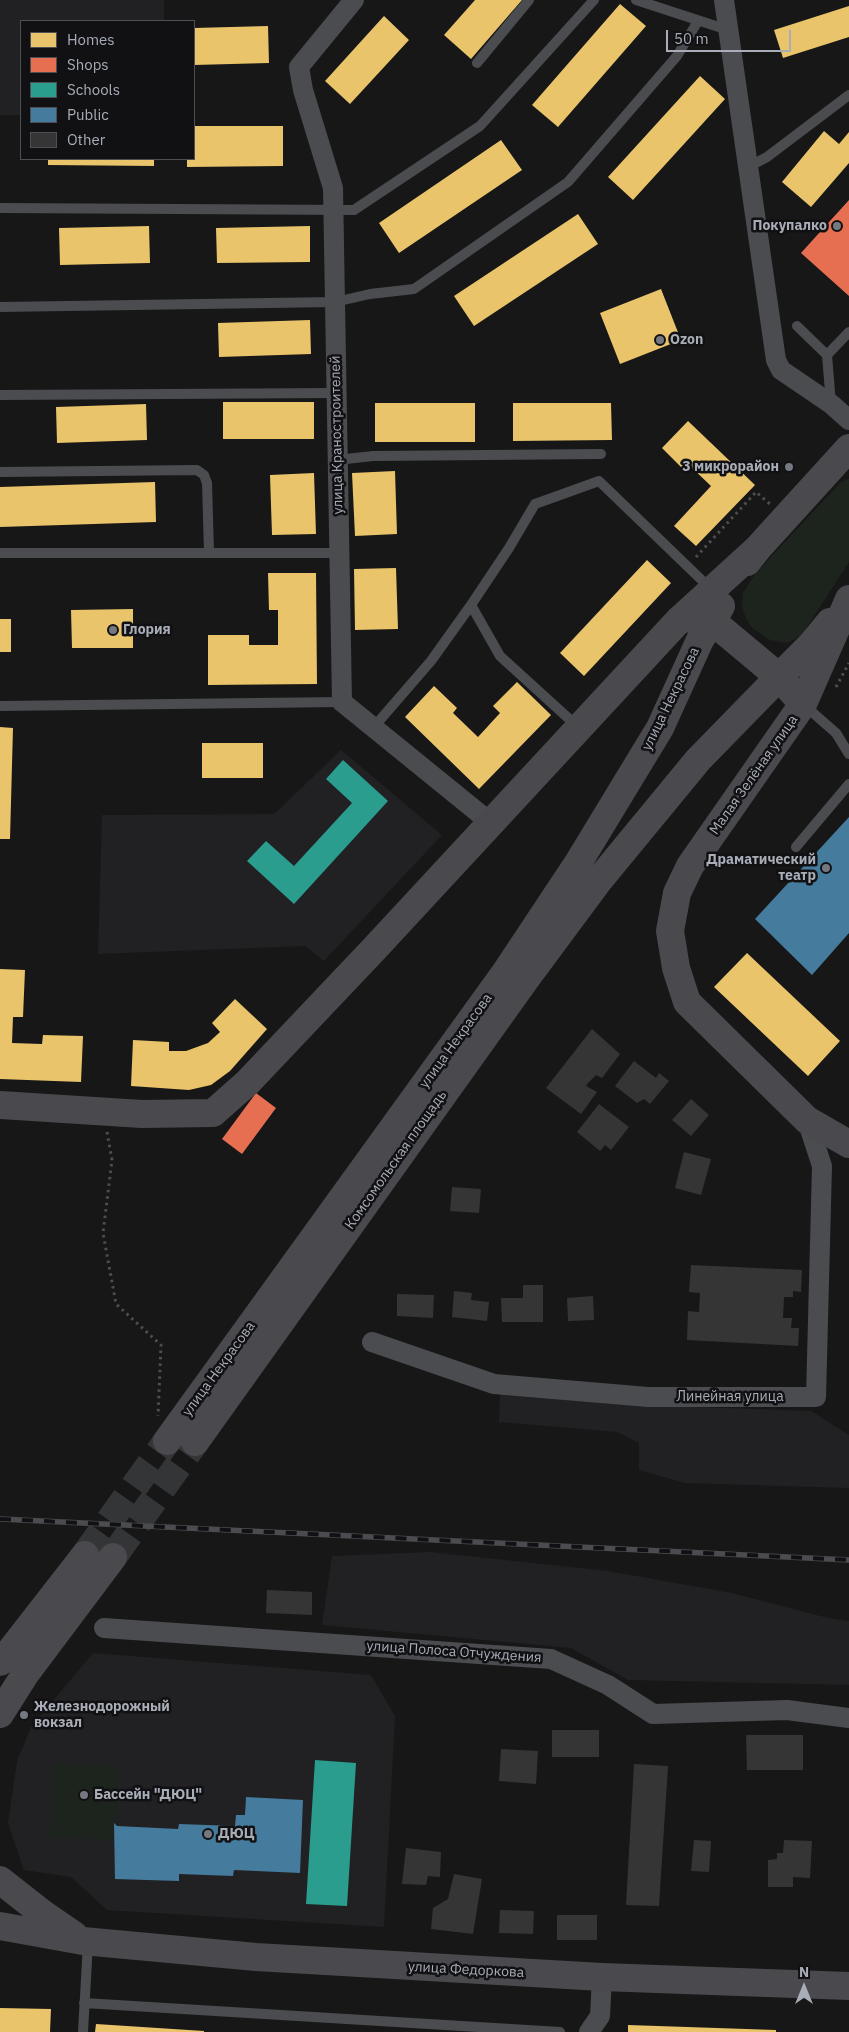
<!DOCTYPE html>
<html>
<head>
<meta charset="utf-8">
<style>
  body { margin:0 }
  #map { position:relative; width:849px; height:2032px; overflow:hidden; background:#171717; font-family:"IBM Plex Sans",sans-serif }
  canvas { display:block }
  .legend { position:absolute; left:20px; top:20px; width:175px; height:140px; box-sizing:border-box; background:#111113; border:1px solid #4d4f55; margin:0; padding:6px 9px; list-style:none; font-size:15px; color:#a8adb8 }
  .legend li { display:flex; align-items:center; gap:10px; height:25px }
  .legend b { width:25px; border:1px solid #4d4f55 }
  .north { position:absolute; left:779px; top:1962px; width:50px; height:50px; -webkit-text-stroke:4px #111113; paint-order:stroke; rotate:0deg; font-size:14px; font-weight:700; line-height:20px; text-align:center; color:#a8adb8 }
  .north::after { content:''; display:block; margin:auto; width:18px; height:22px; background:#a8adb8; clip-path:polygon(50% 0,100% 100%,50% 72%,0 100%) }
  .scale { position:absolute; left:666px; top:30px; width:125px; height:22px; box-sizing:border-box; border:2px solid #a8adb8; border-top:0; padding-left:6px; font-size:15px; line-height:18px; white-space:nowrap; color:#a8adb8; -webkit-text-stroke:4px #111113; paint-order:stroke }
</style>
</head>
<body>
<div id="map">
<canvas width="849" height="2032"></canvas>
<ul class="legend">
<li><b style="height:14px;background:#e9c46a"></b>Homes</li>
<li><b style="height:14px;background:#e76f51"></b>Shops</li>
<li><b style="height:14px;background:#2a9d8f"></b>Schools</li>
<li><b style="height:14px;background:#457b9d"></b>Public</li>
<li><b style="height:14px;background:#353536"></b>Other</li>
</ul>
<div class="north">N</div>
<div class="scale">50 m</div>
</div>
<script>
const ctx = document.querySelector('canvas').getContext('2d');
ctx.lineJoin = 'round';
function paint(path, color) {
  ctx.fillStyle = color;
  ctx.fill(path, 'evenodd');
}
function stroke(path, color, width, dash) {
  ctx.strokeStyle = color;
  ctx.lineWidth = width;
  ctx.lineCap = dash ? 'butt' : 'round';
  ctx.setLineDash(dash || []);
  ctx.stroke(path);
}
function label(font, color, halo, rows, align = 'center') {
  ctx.font = font + ' "IBM Plex Sans",sans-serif';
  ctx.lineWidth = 5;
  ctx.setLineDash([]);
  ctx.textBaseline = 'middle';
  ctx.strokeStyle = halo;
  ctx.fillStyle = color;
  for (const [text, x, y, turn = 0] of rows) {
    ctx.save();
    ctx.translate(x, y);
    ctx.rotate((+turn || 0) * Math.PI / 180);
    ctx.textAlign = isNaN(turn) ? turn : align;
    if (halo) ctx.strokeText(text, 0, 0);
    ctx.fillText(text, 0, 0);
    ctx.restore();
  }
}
paint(new Path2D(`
  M0 0H164V21H21V115H0Z
  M341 750 442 835 324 961 305 946 98 954 102 815 274 814Z
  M500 1393 609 1404 811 1411 849 1435V1488L685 1483 639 1470V1443L617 1432 499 1422Z
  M430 1552 608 1571 732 1593 828 1618 849 1621V1685L628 1680 571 1648 322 1625 332 1556Z
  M93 1653 371 1675 395 1716 384 1927 107 1910 71 1877 24 1870 8 1823 17 1761 31 1727Z`), '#212123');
paint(new Path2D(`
  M847 479H849V562L801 636 787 643 770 640 752 628 746 618 742 607 743 593 755 574 840 483Z
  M55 1764 119 1767 113 1840 49 1837Z`), '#1d241e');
paint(new Path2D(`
  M475 0H522L471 59 444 35Z
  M620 4 646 26 558 127 532 105Z
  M849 6V37L783 58 774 30Z
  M384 16 409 40 350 104 325 81Z
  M268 26 269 63 194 65V28Z
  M700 76 725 99 633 200 608 177Z
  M194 126H283V166L187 167V159H194Z
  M824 131 839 144 849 132V163L811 207 782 182Z
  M501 140 522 170 399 253 379 223Z
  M48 159H154V166L48 165Z
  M578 214 598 244 474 326 454 296Z
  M149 226 150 263 60 265 59 228Z
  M310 226V262L217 263 216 228Z
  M661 289 681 340 620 364 600 313Z
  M310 320 311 354 219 357 218 323Z
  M223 402H314V439H223Z
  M375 403H475V442H375Z
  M513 403H611L612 440 513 441Z
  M146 404 147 440 57 443 56 407Z
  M688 421 755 485 696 546 674 526 711 486 689 465 684 470 662 448Z
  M395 471 397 534 355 536 352 473Z
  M314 473 316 534 272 535 270 475Z
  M155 482 156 522 0 527V487Z
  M647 560 671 583 584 676 560 653Z
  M396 568 398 629 355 630 354 569Z
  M268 573H316L317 684 208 685V635H249V645H278V610H269Z
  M133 609V648H72L71 610Z
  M0 619H11V652H0Z
  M517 682 551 715 479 789 405 717 434 686 457 708 453 713 478 737 500 713 493 706Z
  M0 727 13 728 10 839H0Z
  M202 743H263V778H202Z
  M747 953 840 1041 808 1076 714 987Z
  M0 969 25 970 23 1017H13L12 1043 42 1044 43 1035 83 1036 81 1082 0 1079Z
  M235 999 267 1029 230 1071 211 1085 189 1090 131 1086 133 1040 169 1042V1051H186L208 1043 220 1032 212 1023Z
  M0 2008 51 2009 50 2032H0Z
  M96 2024 204 2031V2032H95Z
  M628 2025 776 2030V2032H628Z`), '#e9c46a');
paint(new Path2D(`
  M849 200V296L801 253Z
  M256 1093 276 1108 242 1154 222 1139Z`), '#e76f51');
paint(new Path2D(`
  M343 760 388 801 294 904 247 861 266 841 294 866 352 803 326 779Z
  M315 1760 356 1763 347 1906 306 1904Z`), '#2a9d8f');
paint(new Path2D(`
  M849 817V933L812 975 755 919Z
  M246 1797 303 1800 300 1873 234 1870 233 1876 179 1874V1881L115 1879 114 1823 117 1826 178 1829 179 1824 235 1826 236 1815H245Z`), '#457b9d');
paint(new Path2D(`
  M592 1029 620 1054 602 1078 596 1075 588 1083 586 1086 597 1092 581 1114 546 1088Z
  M634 1061 656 1078 659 1073 669 1081 650 1104 644 1099 637 1103 615 1086Z
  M691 1099 709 1115 691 1136 672 1120Z
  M599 1104 629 1127 611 1150 605 1145 600 1151 577 1132Z
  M684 1152 711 1159 701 1195 675 1188Z
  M452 1187 481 1189 479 1213 450 1211Z
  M691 1265 802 1270 801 1292 793 1291V1297H784L783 1318H792L791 1328H799L798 1346 687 1340 688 1311 699 1312 700 1293 689 1292Z
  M523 1285H543V1322H502L501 1298H523Z
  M454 1291 472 1293 471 1300 489 1302 487 1321 452 1317Z
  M397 1294 434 1295 433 1318 397 1316Z
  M593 1296 594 1320 568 1321 567 1298Z
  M267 1590 312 1592V1615L266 1613Z
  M552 1730H599V1757H552Z
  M746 1735H803V1770H747Z
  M501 1749 538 1751 536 1784 499 1781Z
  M634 1764 668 1766 659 1906 626 1905Z
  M694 1840 711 1841 709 1872 691 1871Z
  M784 1840 812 1841 810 1878 793 1877V1887H768V1860L777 1859V1853H783Z
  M406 1848 441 1852 440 1877 428 1876 426 1885 402 1884Z
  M454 1874 482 1879 473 1934 431 1929 433 1908 448 1899Z
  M500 1910 534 1911 533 1934 499 1933Z
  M557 1915H597V1940H557Z`), '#353536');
stroke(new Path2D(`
  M85 1555 167 1441
  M113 1557 195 1442`), '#343537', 28, [28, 14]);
stroke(new Path2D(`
  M696 557 756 492 770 504
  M836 687 849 663
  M107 1132 112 1160 103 1233 116 1304 161 1345 158 1416`), '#4d4e52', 3, [2.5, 4]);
stroke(new Path2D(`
  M636 0 728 30
  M477 63 529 0
  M748 167 767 157 849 95
  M0 208 354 210 480 126 594 0
  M0 307 335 302 370 294 414 289 568 182 677 56 698 21
  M797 326 827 355
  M0 395 335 393
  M831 404 827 355 849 332
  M337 460 373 456 601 454
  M0 472 197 470 204 475 207 483 209 552
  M0 553H339
  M471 605 509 548 535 504 599 481 712 590
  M804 705 836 733 849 754
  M0 706 342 702
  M373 728 431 661 471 605 500 656 578 727
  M796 847 849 784
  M84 2003 560 2032
  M83 2032 88 1943`), '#4b4c50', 10);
stroke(new Path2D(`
  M354 0 299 67 303 90 333 188 342 702 491 823
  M724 0 776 360 781 370 831 404 849 420
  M372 1342 494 1384 648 1397H816L822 1166 807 1120
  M104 1628 551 1659 608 1685 653 1714 787 1710 849 1718
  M589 2032 600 2016 602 1977`), '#4b4c50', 20);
stroke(new Path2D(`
  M747 562 758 548 849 448
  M849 599 803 704 690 866 677 893 670 931 676 968 687 1002 807 1120 849 1144
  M721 606 712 621 779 677 811 645 830 622
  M0 1105 142 1114 213 1113 248 1082 375 948 679 620 758 548
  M167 1441 505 973 578 863 660 728 700 640 712 621 694 617 679 620
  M195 1442 525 980 600 879 698 760 779 677 803 704
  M0 1662 5 1658 85 1555
  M0 1714 26 1673 113 1557
  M0 1880 42 1913 74 1935
  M0 1926 83 1941 256 1957 602 1977 849 1986`), '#4a4a4e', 28);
const rail = new Path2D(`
  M0 1519 849 1560`);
stroke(rail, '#4b4c4f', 5.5);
stroke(rail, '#111113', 4, [11]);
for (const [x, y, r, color] of [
  [837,226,5,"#757880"],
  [660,340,5,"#757880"],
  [789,467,5,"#757880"],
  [113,630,5,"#757880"],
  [826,868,5,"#757880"],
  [24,1715,5,"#757880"],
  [84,1795,5,"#757880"],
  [208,1834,5,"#757880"]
]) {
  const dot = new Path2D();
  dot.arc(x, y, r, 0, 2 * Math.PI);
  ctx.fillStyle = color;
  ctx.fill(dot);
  stroke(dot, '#111113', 2);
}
label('bold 14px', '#a8adb8', '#111113', [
  ["Покупалко",827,226,"right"],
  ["Ozon",670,340],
  ["3 микрорайон",779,467,"right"],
  ["Глория",123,630],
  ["Драматический",816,860,"right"],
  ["театр",816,876,"right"],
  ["Железнодорожный",34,1707],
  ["вокзал",34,1723],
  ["Бассейн \"ДЮЦ\"",94,1795],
  ["ДЮЦ",218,1834]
], 'left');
label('14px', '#a8adb8', '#111113', [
  ["улица Краностроителей",337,435,-91],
  ["улица Некрасова",671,699,-64],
  ["Малая Зелёная улица",754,775,-55],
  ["улица Некрасова",456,1041,-54],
  ["Комсомольская площадь",396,1160,-55],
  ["улица Некрасова",219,1369,-54],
  ["Линейная улица",730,1397],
  ["улица Полоса Отчуждения",454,1652,4],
  ["улица Федоркова",466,1970,3]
]);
</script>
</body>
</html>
